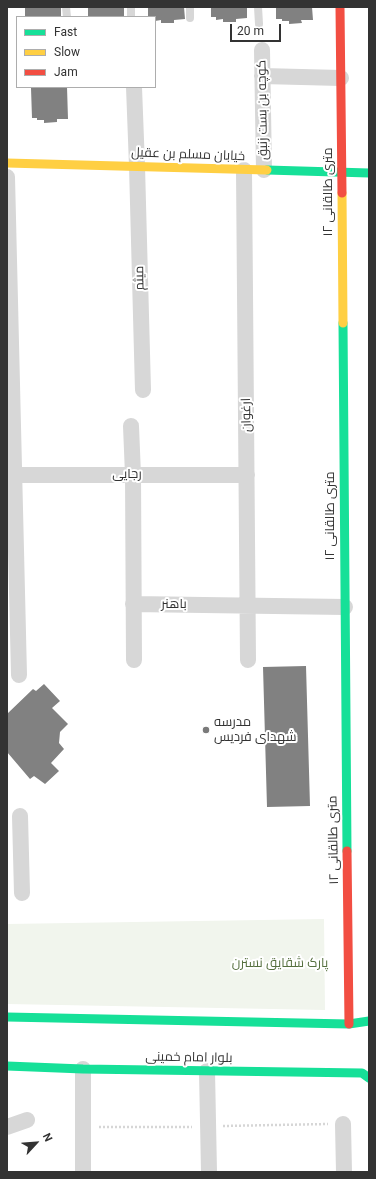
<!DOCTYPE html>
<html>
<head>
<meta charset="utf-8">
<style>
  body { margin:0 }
  #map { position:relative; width:376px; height:1179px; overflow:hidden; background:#fff; font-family:Roboto,sans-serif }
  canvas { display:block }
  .frame { position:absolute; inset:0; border:8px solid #333; pointer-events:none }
  .legend { position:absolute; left:16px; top:16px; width:140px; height:72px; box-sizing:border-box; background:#fff; border:1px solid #adadad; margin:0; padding:5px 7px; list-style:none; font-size:12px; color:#333 }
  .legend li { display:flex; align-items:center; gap:8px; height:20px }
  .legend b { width:20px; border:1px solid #adadad }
  .north { position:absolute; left:16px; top:1123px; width:40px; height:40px; -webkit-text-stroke:3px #fff; paint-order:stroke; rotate:64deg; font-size:11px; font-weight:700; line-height:16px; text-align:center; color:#333 }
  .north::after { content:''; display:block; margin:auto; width:14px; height:18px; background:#333; clip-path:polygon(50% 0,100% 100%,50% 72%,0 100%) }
  .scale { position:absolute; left:230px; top:24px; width:51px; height:18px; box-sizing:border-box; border:2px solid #333; border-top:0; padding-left:5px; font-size:12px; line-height:14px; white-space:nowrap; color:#333; -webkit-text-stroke:3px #fff; paint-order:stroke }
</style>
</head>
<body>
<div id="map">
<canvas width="376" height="1179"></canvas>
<div class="frame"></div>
<ul class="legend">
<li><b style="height:5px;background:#16e098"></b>Fast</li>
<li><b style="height:5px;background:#ffcf43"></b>Slow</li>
<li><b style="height:5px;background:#f24e42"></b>Jam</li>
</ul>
<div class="north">N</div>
<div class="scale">20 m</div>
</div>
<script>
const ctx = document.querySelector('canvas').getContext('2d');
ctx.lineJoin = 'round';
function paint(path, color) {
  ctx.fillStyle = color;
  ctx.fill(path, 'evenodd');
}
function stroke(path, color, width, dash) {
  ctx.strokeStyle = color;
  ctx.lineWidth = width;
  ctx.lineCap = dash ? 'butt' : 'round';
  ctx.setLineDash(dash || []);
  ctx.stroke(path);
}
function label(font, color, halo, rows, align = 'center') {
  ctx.font = font + ' Roboto,Cairo,sans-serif';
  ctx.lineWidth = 4;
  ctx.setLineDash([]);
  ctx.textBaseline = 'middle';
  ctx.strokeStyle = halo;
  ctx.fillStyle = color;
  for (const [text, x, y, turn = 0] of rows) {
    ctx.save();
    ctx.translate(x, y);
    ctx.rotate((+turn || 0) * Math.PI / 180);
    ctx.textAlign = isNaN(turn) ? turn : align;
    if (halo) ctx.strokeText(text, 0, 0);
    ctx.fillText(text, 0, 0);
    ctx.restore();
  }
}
paint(new Path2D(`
  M324 919 325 1010 7 1004V924Z`), '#f1f5ed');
paint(new Path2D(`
  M25 7H61V17H25Z
  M88 7H124V17H88Z
  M148 7H184L185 19 174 20V23H161V20L155 21V17H148Z
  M211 7H247V18L236 19V22H223V19L216 20V17H211Z
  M276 7H312L313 20H301L302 23 289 24V21H282V19H276Z
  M43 87H67L68 119H57V122L44 123V120H37V118H32L31 88H43Z
  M306 666 310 806 267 807 263 667Z
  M44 684 60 701 52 708 68 724 60 732 59 743 64 749 51 763 59 771 45 784 34 776 30 779 7 752V714L33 689 36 691Z`), '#818181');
stroke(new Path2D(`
  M223 1126 328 1124
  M99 1127H192`), '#d6d6d6', 2.5, [2, 2]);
stroke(new Path2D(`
  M66 7 67 17
  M131 7V17
  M258 7 259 24
  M190 18V7`), '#d7d7d7', 8);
stroke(new Path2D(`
  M262 50 264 170
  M262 76 341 78
  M134 87 137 166 143 390
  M244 170 248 660
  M7 177 19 675
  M131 426 133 475 134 660
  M7 475H247
  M133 604 345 607
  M20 816 22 893
  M207 1071 209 1172
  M343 1124 344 1172
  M7 1127 27 1120
  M83 1172V1069`), '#d7d7d7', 16);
stroke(new Path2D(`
  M267 170 369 173
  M343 323 347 851
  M7 1017 349 1024 369 1021
  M7 1066 83 1069 362 1073 369 1078`), '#16e098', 9);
stroke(new Path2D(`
  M7 163 267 170
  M342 193 343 323`), '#ffcf43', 9);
stroke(new Path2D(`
  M340 7 342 193
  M347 851 349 1024`), '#f24e42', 9);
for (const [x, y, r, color] of [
  [206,730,4,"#7a7a7a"]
]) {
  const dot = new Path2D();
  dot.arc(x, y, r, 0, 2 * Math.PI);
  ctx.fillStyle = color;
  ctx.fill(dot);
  stroke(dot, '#fff', 1.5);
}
label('13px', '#333', '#fff', [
  ["کوچه بن بست زنبق",263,110,-91],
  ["خیابان مسلم بن عقیل",188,155,2],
  ["۱۲ متری طالقانی",329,192,-90],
  ["میثم",140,278,-91],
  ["ارغوان",247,415,-91],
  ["رجایی",127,475],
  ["۱۲ متری طالقانی",331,516,-90],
  ["باهنر",174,605],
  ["۱۲ متری طالقانی",334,840,-91],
  ["بلوار امام خمینی",189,1058,1]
]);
label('13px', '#333', '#fff', [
  ["مدرسه",214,723],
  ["شهدای فردیس",214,738]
], 'left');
label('13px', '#56703f', '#fff', [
  ["پارک شقایق نسترن",280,964]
]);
</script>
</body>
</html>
